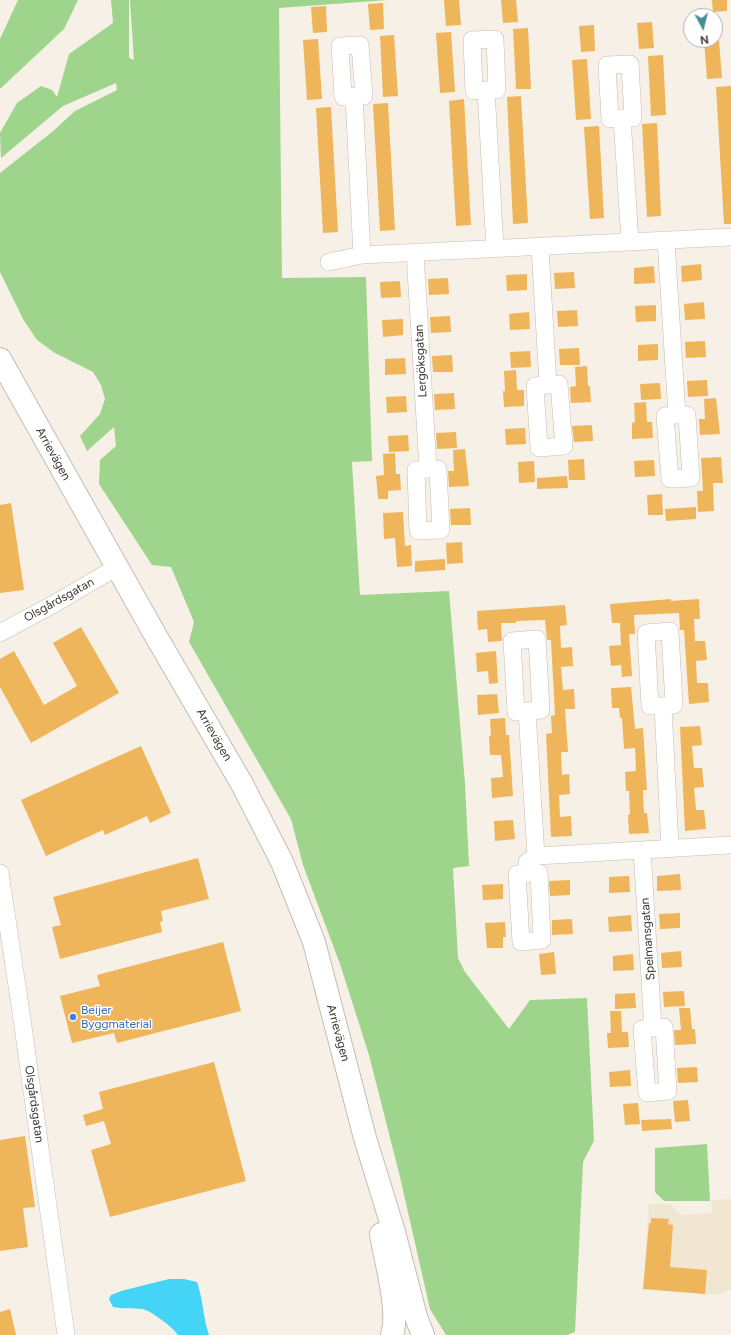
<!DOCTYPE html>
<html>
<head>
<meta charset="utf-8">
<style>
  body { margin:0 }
  #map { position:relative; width:731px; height:1335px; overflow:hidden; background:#f6f0e7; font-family:Figtree,sans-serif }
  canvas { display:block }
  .north { position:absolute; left:683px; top:8px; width:40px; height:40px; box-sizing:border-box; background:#fff; border:1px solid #afafad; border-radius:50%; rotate:173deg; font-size:11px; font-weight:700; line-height:16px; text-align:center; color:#383632 }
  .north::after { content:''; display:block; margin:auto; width:14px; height:18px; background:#458d91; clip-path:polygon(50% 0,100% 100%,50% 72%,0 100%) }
</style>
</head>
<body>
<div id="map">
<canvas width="731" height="1335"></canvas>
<div class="north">N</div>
</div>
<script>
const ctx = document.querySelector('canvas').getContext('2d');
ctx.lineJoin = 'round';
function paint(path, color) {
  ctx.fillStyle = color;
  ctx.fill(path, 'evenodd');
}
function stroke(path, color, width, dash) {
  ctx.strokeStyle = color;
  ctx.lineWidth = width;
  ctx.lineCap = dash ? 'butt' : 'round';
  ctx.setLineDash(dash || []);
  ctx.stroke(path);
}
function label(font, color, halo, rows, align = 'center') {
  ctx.font = font + ' Figtree,sans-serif';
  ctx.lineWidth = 3;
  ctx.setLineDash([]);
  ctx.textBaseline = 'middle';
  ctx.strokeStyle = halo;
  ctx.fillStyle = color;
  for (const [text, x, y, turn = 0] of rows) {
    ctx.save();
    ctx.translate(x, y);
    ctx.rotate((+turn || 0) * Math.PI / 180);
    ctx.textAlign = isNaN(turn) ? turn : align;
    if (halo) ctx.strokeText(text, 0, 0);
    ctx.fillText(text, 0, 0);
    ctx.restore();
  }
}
paint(new Path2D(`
  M731 1199V1289L717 1295 643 1289 649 1204H670L681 1215 712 1213V1200Z`), '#f0e6d1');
paint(new Path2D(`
  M18 0H78L64 29 0 89V39Z
  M111 0H129V58L134 60 130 0H388L279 8 282 278 366 277 372 461 352 462 360 595 449 591 465 784 469 866 453 868 458 958 465 972 509 1029 530 1000 587 998 594 1141 583 1162 575 1332 567 1335H446L430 1309 400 1177 369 1055 340 964 303 865 291 819 189 642 194 622 171 567 152 565 99 484 100 460 116 446 114 427 87 451 80 436 100 414 105 399 101 385 93 372 55 353 37 340 23 319 0 272V173L52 132 75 111 117 90 116 83 63 106 1 158 0 133 17 103 41 86 52 90 57 97 69 54 113 23Z
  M707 1144 710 1201H664L655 1192V1148Z`), '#9fd48c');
paint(new Path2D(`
  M169 1279H184L197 1282C203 1299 203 1318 209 1335H178C173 1327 150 1310 142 1309 132 1308 123 1309 113 1307L109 1299 111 1295 121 1291Z`), '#44d4f5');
paint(new Path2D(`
  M444 0H459L461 25 446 26Z
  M501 0H516L518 22 503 23Z
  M712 0H727V11L713 12Z
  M383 3 384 29 370 30 368 4Z
  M326 6 327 32 313 33 311 7Z
  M652 22 654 48 639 49 637 23Z
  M594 25 595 51 581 52 579 26Z
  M528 28 531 89H516L513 29Z
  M451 32 455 92 440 93 436 33Z
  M394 35 398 96 383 97 380 36Z
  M318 39 322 99 307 100 303 40Z
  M704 40H719L722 78 707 79Z
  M663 55 666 115 651 116 648 56Z
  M587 59 591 119 576 120 572 60Z
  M731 86V224H724L716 87Z
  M521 96 528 223 513 224 507 97Z
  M464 99 471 225 456 226 449 101Z
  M388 103 395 230 380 231 373 104Z
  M331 107 338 232 323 233 316 108Z
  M657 123 661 216 647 217 642 124Z
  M599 126 604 218 590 219 584 127Z
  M701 264 702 280 682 282 681 266Z
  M654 266 655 283 634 284V268Z
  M574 272 575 288 555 289 554 273Z
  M527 274V290L507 291 506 275Z
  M448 278 449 294 429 295 428 279Z
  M400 281 401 297 381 298 380 282Z
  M704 302 705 319 685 320 684 304Z
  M656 305V321L636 322 635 306Z
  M577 310 578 326 558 327 557 311Z
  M529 312 530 329 510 330 509 314Z
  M450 316 451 332 431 333 430 317Z
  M403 319V335L383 337 382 320Z
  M705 341 706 357 686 358 685 342Z
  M658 344V360L638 361V345Z
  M579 348 580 365H560L559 349Z
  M530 351 531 367 511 368 510 352Z
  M452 355 453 372H433L432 356Z
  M405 358 406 374 385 375V359Z
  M587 366 588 386H590L591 402 571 403 570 387 576 386 575 367Z
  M516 370 517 390H524V406L504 407 503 391H505L504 371Z
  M707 380 708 396 688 397 687 381Z
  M660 383 661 399 641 400 640 384Z
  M454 393 455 409 435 410 434 394Z
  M406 396 407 412 387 413 386 397Z
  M716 398 720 434 700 435 699 419H705L704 399Z
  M646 402 647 422H652L653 438 632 439V423L635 422 634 403Z
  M592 425 593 441 574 442 572 426Z
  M525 428 526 444 506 445 505 429Z
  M456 432 457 448 437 449 436 433Z
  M408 435 409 451 389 452 388 436Z
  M465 449 469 486 449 487 448 471H454L453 450Z
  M395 453 396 474H400L401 490 388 491V499H378L376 476 384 475 383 454Z
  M721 457 723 483H713L714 511 698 512 697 491H703L701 458Z
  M584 459 585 480H569L568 460Z
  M654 460 655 476 635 477 634 461Z
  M534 461 535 482 519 483 518 462Z
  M567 476 568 488 537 489V478Z
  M662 494 663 515H648L647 495Z
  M11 503 24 590 0 593V505Z
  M696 507V519L666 521 665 509Z
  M470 508 471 525H451L450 509Z
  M403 512 405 546 411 545 412 566 397 567 395 538 384 539 383 513Z
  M462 542 463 563 447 564 446 543Z
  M445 559V570L415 572V561Z
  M671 599V601L699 599 700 619H694L695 641H705L707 660 696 661 697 683H708L709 702 689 704 684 630H680L679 613 634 615 635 634H629L632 676 622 677 621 665 611 666 609 646 621 645 620 623H612L610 604Z
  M565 605 567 625 560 626 561 648 572 647 573 666 561 667 563 690 574 689 575 709H565L568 752H561L562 775 569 774 570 794 559 795 560 817 571 816 572 836 551 837 546 734 552 733 551 716 555 715 551 640H547L545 620 516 621V623H501L502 641 488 642 487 629 478 630 477 611Z
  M81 627 119 693 31 743 0 687V659L14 651 44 705 77 686 53 643Z
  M496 651 498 683 489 684 488 671 477 672 476 653Z
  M631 687 635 729 643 728 647 790H643L644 813H647L649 833 629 834 628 815 630 814 629 791H626L625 772 636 771 635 748 624 749 622 718H620L619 708H612L611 688Z
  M497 694 499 713 478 715 477 695Z
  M505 718 506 735H509L513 796 492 798 491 778 503 777 501 755H490L489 736H491L490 719Z
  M700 726 702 745 692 746 694 768H702L704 787 694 788 696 810H704L706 829 685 831 680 727Z
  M141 746 171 813 150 823 147 816 105 835 103 830 46 856 21 800Z
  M513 820 515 839 495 841 494 821Z
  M198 858 209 899 161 911 163 921 160 922 162 932 60 959 52 927 61 925 53 897Z
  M680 874 681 890 657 891V876Z
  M629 876 630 892 609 893V877Z
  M570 880V895L550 896 549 881Z
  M503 884V899L483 900 482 885Z
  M680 913V928L660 929 659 914Z
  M631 915 632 931 609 932 608 917Z
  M572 919 573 934 552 935V920Z
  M505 922 506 937H503V948H487L485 923Z
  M223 942 241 1011 117 1043 114 1033 72 1043 60 996 100 986 97 975Z
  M681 951 682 967 662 968 661 953Z
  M554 952 556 974 541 975 539 954Z
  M633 954 634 970 613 971V956Z
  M684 991 685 1006 664 1007 663 992Z
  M635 993 636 1008 615 1009V994Z
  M679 1008H690L692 1029H695L696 1044 675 1045 674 1030H681Z
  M610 1011H621L622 1032H628L629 1047 608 1048 607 1033H611Z
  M214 1062 246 1181 110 1217 91 1150 111 1144 104 1121 86 1126 83 1115 103 1109 99 1092Z
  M697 1067 698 1082 678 1083 677 1068Z
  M630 1070 631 1086 610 1087 609 1072Z
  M688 1100 690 1121 675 1122 673 1101Z
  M638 1103 640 1124 625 1125 623 1104Z
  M671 1119 672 1129 642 1131 641 1120Z
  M25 1136 35 1207 23 1208 28 1247 0 1251V1140Z
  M651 1218 669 1219 668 1224 673 1225 670 1267 707 1270 705 1294 643 1289 649 1223H651Z
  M10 1309 16 1335H0V1312Z`), '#efb55a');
const minor = new Path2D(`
  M486 90 474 91 472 40 495 39 497 90H486L495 249
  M354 96 343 97 340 46 360 45 364 96H354L362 255
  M622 118 610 119 607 65 630 64 633 118H622L630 242
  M666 241 677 415 665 416 670 479 691 478 687 415H677
  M540 247 548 385 535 386 539 448 564 446 559 384 548 385
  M415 253 428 469 416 470 418 531 441 530 438 469H428
  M329 262 362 255 731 237
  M0 633 54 604 117 567
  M663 706H650L646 633 670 631 674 705 663 706 670 848
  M527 711 516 712 512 641 537 639 541 710 527 711 536 856
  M642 850 653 1028 642 1029 647 1093 668 1091 664 1027 653 1028
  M0 873 22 1019 66 1335
  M527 873H539L542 940 521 942 517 874 527 873V862L536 856 731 845`);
const major = new Path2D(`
  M0 359 157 638 242 784 282 862 314 942 365 1138 394 1232 416 1317 423 1335
  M381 1234C385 1260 400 1311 392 1335`);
stroke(minor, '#c3bdb5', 18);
stroke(major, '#c3bdb5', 24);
stroke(minor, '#fff', 17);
stroke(major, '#fff', 22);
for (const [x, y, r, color] of [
  [73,1017,4,"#3f7fe0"]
]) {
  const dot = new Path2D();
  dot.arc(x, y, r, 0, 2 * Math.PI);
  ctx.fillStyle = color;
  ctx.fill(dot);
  stroke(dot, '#fff', 1.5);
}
label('12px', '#383632', '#fff', [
  ["Lergöksgatan",421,361,-93],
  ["Arrievägen",53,454,61],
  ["Olsgårdsgatan",59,600,-29],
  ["Arrievägen",214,735,60],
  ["Spelmansgatan",648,939,-94],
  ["Arrievägen",338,1033,75],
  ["Olsgårdsgatan",34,1104,82]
]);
label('12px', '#366cbe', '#fff', [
  ["Beijer",81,1010],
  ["Byggmaterial",81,1024]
], 'left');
</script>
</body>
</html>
